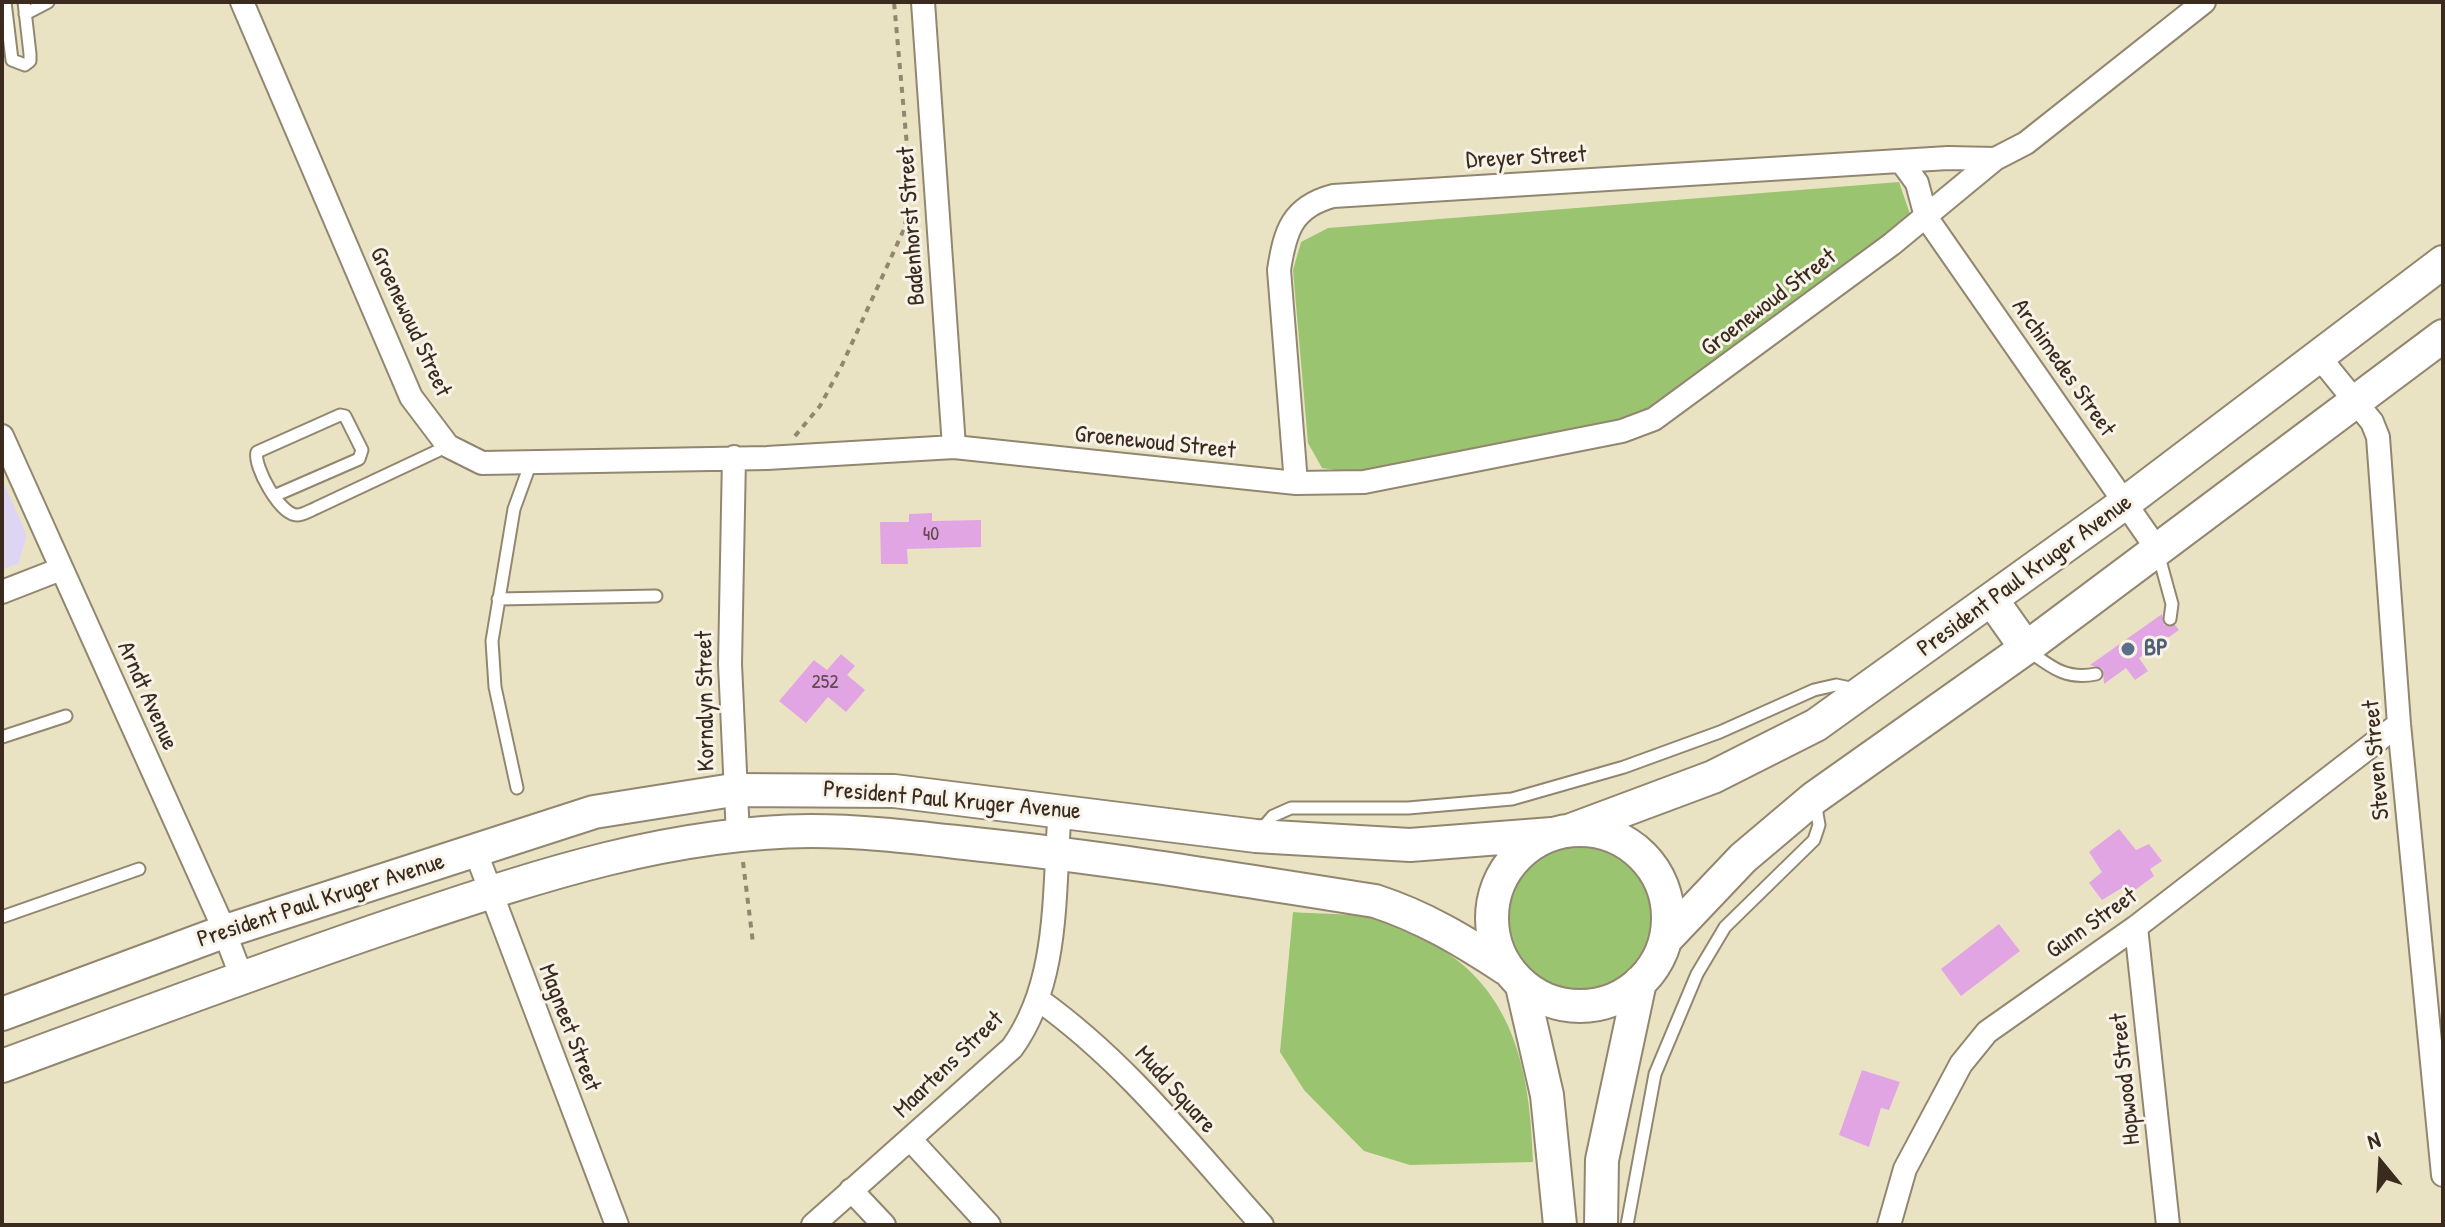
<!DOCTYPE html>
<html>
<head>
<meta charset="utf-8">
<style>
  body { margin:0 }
  #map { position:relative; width:2445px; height:1227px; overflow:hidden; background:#e9e3c3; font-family:"Patrick Hand",sans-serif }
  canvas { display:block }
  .frame { position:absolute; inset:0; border:4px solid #3b2a1e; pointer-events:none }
  .north { position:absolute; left:2341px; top:1123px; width:80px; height:80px; -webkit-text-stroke:6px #f7f3e8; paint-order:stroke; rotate:342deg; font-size:22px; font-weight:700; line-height:32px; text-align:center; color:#3b2a1e }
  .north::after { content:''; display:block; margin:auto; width:28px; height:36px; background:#3b2a1e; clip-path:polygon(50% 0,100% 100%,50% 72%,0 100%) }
</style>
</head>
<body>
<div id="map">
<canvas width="2445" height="1227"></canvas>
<div class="frame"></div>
<div class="north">N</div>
</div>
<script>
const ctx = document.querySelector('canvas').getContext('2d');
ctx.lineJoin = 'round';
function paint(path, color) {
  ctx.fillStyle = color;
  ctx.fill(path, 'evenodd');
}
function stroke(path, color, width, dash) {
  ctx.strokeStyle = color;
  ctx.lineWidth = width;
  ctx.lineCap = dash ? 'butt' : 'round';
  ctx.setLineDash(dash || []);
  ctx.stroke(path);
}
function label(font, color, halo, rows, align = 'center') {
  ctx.font = font + ' "Patrick Hand",sans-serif';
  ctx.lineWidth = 6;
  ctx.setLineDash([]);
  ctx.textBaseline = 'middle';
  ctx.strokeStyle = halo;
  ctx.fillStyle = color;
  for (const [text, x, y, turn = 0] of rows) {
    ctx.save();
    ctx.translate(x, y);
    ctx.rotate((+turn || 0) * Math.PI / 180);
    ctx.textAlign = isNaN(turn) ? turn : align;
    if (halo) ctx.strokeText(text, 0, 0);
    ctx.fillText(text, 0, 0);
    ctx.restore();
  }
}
paint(new Path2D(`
  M2 479 27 536 18 564 2 569Z`), '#ded5f5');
paint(new Path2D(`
  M1899 182 1912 220 1635 422 1356 473 1322 468 1308 443 1293 270 1301 242 1328 228Z
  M1502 923a79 79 0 1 1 158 0a79 79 0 1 1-158 0Z
  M1293 912C1317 914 1343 913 1366 917 1380 919 1394 927 1407 932 1510 973 1530 1061 1533 1162L1410 1165 1364 1151 1304 1090 1280 1052Z`), '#9bc470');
paint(new Path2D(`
  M932 513V521L981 520V547L907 549 908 564H881L880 522H909V514Z
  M2162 614 2164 625H2175L2179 630 2139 658 2148 671 2135 680 2126 668 2104 684 2103 669 2090 665Z
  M841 654 855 666 847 675 865 690 846 712 828 697 806 723 779 701 814 660 827 670Z
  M2119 829 2136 850 2149 844 2162 861 2150 869 2154 876 2131 893 2125 886 2102 900 2089 883 2102 872 2089 852Z
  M1999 924 2020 951 1961 996 1941 969Z
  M1862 1070 1900 1082 1889 1110 1881 1108 1869 1147 1839 1135Z`), '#e2a5e4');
const lane = new Path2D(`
  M5 2 12 60 25 65 30 61V54L24 2
  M25 14 48 2
  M274 496 359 459 362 450 345 416 340 415 257 452C253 466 280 515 297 515 303 515 311 510 316 508L448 446
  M2158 553 2172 604 2170 619
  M498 599 656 596
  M2029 651C2052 668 2067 680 2096 674
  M2 737 66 716
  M517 788 495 687 492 641 514 509 530 465
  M1259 832 1273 816 1291 808H1408L1512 799 1624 767 1720 732 1814 690 1836 685 1855 689
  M2 917 139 869
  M1627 1225 1655 1074 1697 974 1725 927 1814 840 1819 825 1815 802`);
const street = new Path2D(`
  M242 2 411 397 448 446 482 463 767 458 954 447 1296 483 1364 482 1622 431 1654 419 1892 244 1995 159 2026 143 2204 2
  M923 2 954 447
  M1901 161 1917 183 1926 217 2157 549
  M2320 358 2372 422 2378 437 2399 724 2443 1175
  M2 436 219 918 242 978
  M734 457 730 664 738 836
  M1296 483 1279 270C1285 231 1292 207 1333 196L1948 158 1995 159
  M2 592 61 569
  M475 850 617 1225
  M2136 927 2168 1225
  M1039 1000C1126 1062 1191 1146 1262 1225
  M910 1139 989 1225
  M851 1190 884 1225
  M813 1225 1012 1048C1061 980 1053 889 1060 809
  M1889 1225 1905 1169 1961 1064 1987 1032 2136 927 2399 724`);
const secondary = new Path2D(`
  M1992 600 2026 648
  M1492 918a88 88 0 1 1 176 0a88 88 0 1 1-176 0Z
  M1571 830 1713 777 1816 725 2125 503 2443 262
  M1667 938 1743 858 1814 798 2026 648 2443 336
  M1522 986 1547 1095 1560 1225
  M2 1014 223 932 594 812 733 790 894 791 1256 836 1410 845 1552 834
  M2 1066C138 1016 273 965 410 919 541 875 671 832 811 831 866 831 920 838 974 844 1109 858 1242 880 1375 901 1424 917 1462 940 1505 968
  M1601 1225 1602 1160 1640 982`);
stroke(lane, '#928670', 15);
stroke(street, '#928670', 26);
stroke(secondary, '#928670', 36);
stroke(new Path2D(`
  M795 436 820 406 842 365 905 227 910 179 894 2
  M743 862 753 943`), '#928670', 4, [6, 6]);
stroke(lane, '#fff', 11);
stroke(street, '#fff', 22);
stroke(secondary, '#fff', 32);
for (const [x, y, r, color] of [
  [2128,649,8,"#5c6f8a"]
]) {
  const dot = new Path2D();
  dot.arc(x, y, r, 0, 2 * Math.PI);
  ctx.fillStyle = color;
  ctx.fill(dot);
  stroke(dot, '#f7f3e8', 3);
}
label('20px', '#654950', null, [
  ["40",931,535],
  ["252",825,683]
]);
label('24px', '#3b2a1e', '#f7f3e8', [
  ["Dreyer Street",1526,158,-3],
  ["Badenhorst Street",912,226,-94],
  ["Groenewoud Street",1769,303,-37],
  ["Groenewoud Street",410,322,65],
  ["Archimedes Street",2063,368,55],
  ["Groenewoud Street",1155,443,6],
  ["President Paul Kruger Avenue",2025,576,-36],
  ["Arndt Avenue",147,696,66],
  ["Kornalyn Street",706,701,-91],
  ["Steven Street",2377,760,-95],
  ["President Paul Kruger Avenue",952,801,5],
  ["President Paul Kruger Avenue",321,901,-18],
  ["Gunn Street",2092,924,-35],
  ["Magneet Street",569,1028,69],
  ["Maartens Street",949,1065,-44],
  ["Hopwood Street",2126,1079,-96],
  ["Mudd Square",1175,1090,48]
]);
label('bold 24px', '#4e5e75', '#f7f3e8', [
  ["BP",2144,649]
], 'left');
</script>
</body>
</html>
